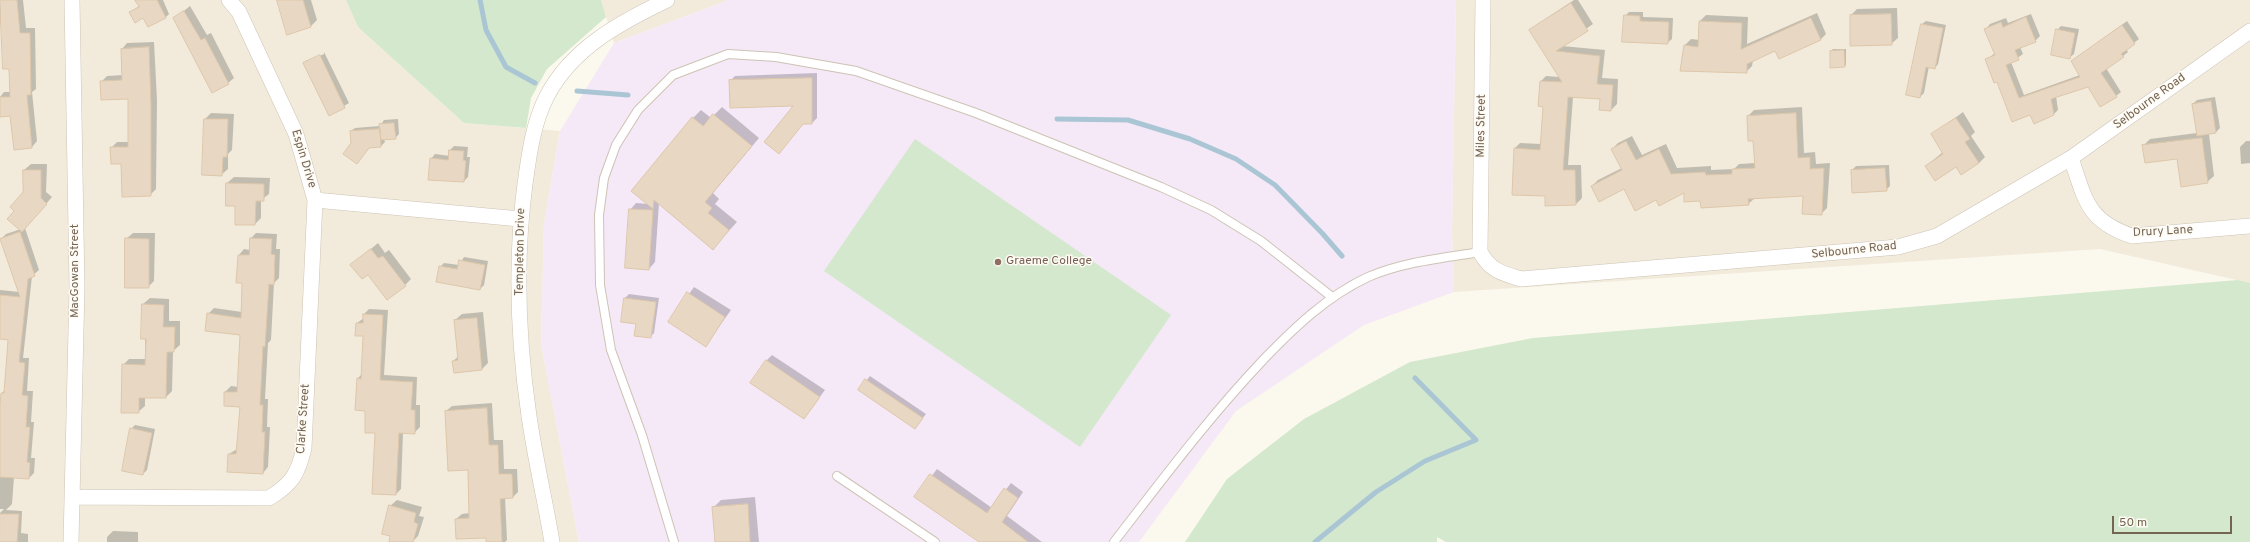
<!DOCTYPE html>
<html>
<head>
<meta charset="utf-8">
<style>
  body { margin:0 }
  #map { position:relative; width:2250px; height:542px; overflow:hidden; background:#fbf8ed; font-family:Overpass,sans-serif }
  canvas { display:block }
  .scale { position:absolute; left:2112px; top:516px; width:120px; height:18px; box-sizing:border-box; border:2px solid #746452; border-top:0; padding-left:5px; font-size:12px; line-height:14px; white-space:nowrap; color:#746452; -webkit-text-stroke:3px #fefbf4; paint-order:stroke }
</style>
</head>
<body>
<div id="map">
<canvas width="2250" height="542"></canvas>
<div class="scale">50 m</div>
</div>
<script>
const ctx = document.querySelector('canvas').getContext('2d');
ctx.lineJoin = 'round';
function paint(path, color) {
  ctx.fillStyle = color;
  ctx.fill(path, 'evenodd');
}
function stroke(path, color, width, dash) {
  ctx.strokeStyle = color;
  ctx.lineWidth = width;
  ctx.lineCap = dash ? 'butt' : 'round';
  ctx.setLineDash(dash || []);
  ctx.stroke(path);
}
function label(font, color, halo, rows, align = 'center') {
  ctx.font = font + ' Overpass,sans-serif';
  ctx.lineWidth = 3;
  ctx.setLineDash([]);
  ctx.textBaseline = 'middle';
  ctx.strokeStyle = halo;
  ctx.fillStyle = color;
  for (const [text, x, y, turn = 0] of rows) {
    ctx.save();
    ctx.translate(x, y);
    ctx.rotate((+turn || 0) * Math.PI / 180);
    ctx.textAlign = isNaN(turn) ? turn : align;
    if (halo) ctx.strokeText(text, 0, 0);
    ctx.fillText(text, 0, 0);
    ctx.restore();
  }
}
paint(new Path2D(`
  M0 0H346L358 27 464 123 560 131 544 224 541 344 579 542H0Z
  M601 0H729L614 43Z
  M1456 0H2250V283L2100 249 1454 292 1452 232Z`), '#f2ebdc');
paint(new Path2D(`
  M729 0H1456L1452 232 1454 292 1364 325 1236 411 1139 542H579L541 344 544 224 560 131 614 43Z`), '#f5e9f8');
paint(new Path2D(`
  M346 0H601L606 17 547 69 531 98 526 128 464 123 358 27Z
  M915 139 1171 315 1080 447 824 271Z
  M2238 280 2250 283V542H1446L1437 537V542H1185L1227 479 1304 419 1410 362 1533 338Z`), '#d3e8cc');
paint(new Path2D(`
  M0 0H23L26 28H35L36 89 32 92 37 141 32 147 11 115 0 116V97L4 92H10V68L3 22 0 23Z
  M136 0H163L169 14 165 18 144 17 131 12 139 6Z
  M278 0H311L317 20 311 26 288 33Z
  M1574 0H1578L1593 24 1562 46 1605 50 1602 78 1618 79 1617 104 1611 110 1601 98 1573 97 1568 165H1581L1582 198 1576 204 1546 195 1515 148 1520 143 1541 144 1544 106 1541 81 1546 76 1559 77 1530 30Z
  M190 6 207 35 211 33 234 78 228 83 174 19Z
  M1897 8 1898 38 1891 44 1851 45V15L1857 9Z
  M1629 12H1643V17L1673 18 1672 39 1667 43 1625 16Z
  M1817 13 1826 34 1820 40 1776 50 1753 60 1752 66 1746 72 1681 70 1685 45 1691 39 1699 40 1700 21 1706 15 1748 17 1747 44Z
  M2031 14 2040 36 2035 41 2020 47 2023 54 2011 62 2024 95 2080 75 2072 62 2127 21 2139 39 2126 49 2128 52 2123 56 2106 68 2121 92 2116 96 2088 86 2056 96 2058 110 2054 114 2031 113 1997 81 1986 60 1995 53 1986 29 1990 24 2006 18 2008 23Z
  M1926 21 1946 25 1938 64 1935 68 1929 66 1924 93 1920 97 1907 94 1922 24Z
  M2061 26 2079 29 2074 54 2069 58 2057 30Z
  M154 42 157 100 156 189 150 195 111 148 117 142H129V98L101 82 107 76 123 75 122 49 127 43Z
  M1833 49H1846V65L1844 66 1831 51Z
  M324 52 349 103 329 115 304 64 307 60V62L324 54V52L308 60Z
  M817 73V118L812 123 795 105 730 81 735 76Z
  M2215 97 2220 128 2216 132 2209 134 2214 176 2207 182 2178 158 2143 146 2150 139 2197 133 2193 104 2197 100Z
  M722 107 759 138 713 193 719 199 715 204 737 222 713 248 659 203 655 262 649 269 630 210 636 203 648 204 693 118 701 110 711 118Z
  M1802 107 1804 153 1815 152 1816 164 1830 163 1827 208 1821 214 1804 195 1755 198 1748 204 1701 200 1685 192 1656 199 1624 188 1592 186 1598 180 1622 168 1612 149 1618 143 1632 136 1642 155 1666 144 1677 168 1711 166V170L1734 169 1739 164 1756 163 1754 140 1748 116 1754 110Z
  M1963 112 1975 132 1971 136 1985 157 1979 163 1926 166 1943 152 1932 135Z
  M211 113 234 114 232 150 228 154V169L221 175 203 174 205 119Z
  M398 119 399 134 395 138 384 139 385 142 381 146 352 144 351 131 355 128 380 126 384 120Z
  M2246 141H2250V163L2241 164 2240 147Z
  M454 146 468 147 467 157H470L468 177 464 181 431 159 435 154 450 156V150Z
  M31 164H47L46 192 52 197 25 228 39 270 32 276 23 358H29L27 391H33L31 422H34L31 458H35L34 473 29 478 14 477 12 504 6 510 22 511 21 533 28 534V542H0V513L4 509H0V417L2 393 5 390 9 339 0 338V290L19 292 1 239 6 234 21 229 16 211 24 193V170Z
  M1889 165 1890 186 1886 190 1852 170 1856 166Z
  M234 177 270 178 269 194 261 200V218L255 224 236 205 227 183Z
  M133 233H155L154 281 148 287 126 239Z
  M256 233 277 234 276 249H280L279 278 274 283 271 340 268 343 265 399H268L267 427H270L268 467 263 473 229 454 237 449 241 406 225 392 231 386 239 387 241 334 208 314 214 308 242 312 243 282 239 255 244 249 250 250 251 238Z
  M378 243 385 253 389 250 411 279 405 285 368 273 352 265Z
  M464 257 488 261 484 285 480 289 440 267 444 263 459 265Z
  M694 287 731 310 706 345 669 322Z
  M629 294 659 298 654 333 650 337 637 323 622 321 625 298Z
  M150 298 169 299V321H180V345L173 351 172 391 166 397H145V406L138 412 123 365 129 359H146L143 304Z
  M369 309 388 310 384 375 417 377 416 405H420V427L414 433 403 432 401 489 396 494 357 379 362 374 364 335 357 323 364 318V314Z
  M483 312 488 363 482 369 454 371 453 361 459 356 455 320 462 314Z
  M772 355 825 390 804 418 766 361Z
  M870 376 926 414 915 428 859 390Z
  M492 403 494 440H503L504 469H517L518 492 513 497H505L507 540 505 542H487V537L456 519 462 514 470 513 469 469 446 411 452 406Z
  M135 425 155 429 147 470 143 474 131 429Z
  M937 469 992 508 1011 483 1023 492 1007 516 1042 542H981L916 497Z
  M755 497 759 542H716L713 508 721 500Z
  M397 500 422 507 419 516 424 517 418 536 412 542H390L391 536 390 506Z
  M113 531 138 532V542H107V537Z`), '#0003');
stroke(new Path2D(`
  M480 0 486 30 506 67 535 83
  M577 91 628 95
  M1057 119 1128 120 1190 139 1236 159 1275 185 1322 233 1342 256
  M1315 542 1376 492 1425 461 1476 440 1415 378`), '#aac6d4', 5);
const building = new Path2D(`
  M0 0H17L20 33H30L31 95H27L32 148 14 150 10 116 0 117V97H10L9 69H3Z
  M135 0H157L166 18 148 27 143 18 135 23 129 12 139 7Z
  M277 0H303L311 27 287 35Z
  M1571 3 1588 31 1556 51 1600 56 1597 84 1613 85 1611 111 1599 110 1600 99 1568 97 1563 170H1575L1576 205 1545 206V196L1512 195 1514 148 1540 150 1543 107 1538 106 1540 81 1562 82 1529 30Z
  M184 11 201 40 205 38 229 84 212 93 173 18Z
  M1891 14 1892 45 1850 46V15Z
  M1624 15 1640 16V21L1669 22 1668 44 1622 42Z
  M2026 17 2036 42 2015 50 2019 60 2006 65 2019 98 2080 77 2071 61 2122 25 2135 44 2121 54 2124 57 2101 73 2117 97 2100 107 2088 87 2051 99 2054 115 2034 124 2030 115 2012 122 1997 82 1994 83 1985 59 1995 55 1984 29 2001 22 2003 27Z
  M1811 18 1821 40 1779 59 1775 51 1747 64V73L1680 71 1684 45 1698 47 1699 21 1742 23 1741 49Z
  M1921 24 1943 28 1935 69 1926 67 1920 98 1906 95Z
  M2056 29 2075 33 2070 59 2051 55Z
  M149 47 151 106V196L122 197 121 164H111L110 147H128V99L101 100 100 81 122 80 121 49Z
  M1844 50 1845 67 1830 68V51Z
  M320 55 345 108 329 116 303 63Z
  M812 78V124H803L779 154 764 142 793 106 730 108 729 80Z
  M2211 101 2216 133 2197 136 2192 104Z
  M1796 113 1798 158 1810 157V169L1824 168 1822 215 1802 214 1803 196 1748 199 1749 205 1701 208 1700 201 1684 202V193L1659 206 1656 200 1635 211 1624 189 1599 202 1591 186 1622 170 1611 149 1626 141 1636 160 1659 149 1671 174 1705 172 1706 175 1732 174V169L1755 168 1753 141H1748L1747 116Z
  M713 114 752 146 705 202 712 208 708 213 729 230 713 250 654 200 653 209 631 191 692 117 703 126Z
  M1956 118 1970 139 1965 142 1979 163 1961 175 1956 167 1935 181 1925 166 1943 154 1931 134Z
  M204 119H228L227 157H223L222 176 202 175Z
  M394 123 396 139 381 140 379 124Z
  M380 129 381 147 369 148 357 164 343 154 351 143 350 131Z
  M2202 138 2208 183 2181 187 2177 159 2145 163 2142 145Z
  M449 150 464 151 463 160 466 161 464 182 428 180 430 158 448 160Z
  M1885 168 1887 191 1852 193 1851 170Z
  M23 170H41V198L47 204 22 232 7 219 14 211 10 207 23 192Z
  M226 183 264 184V201H256L255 225H235V206H226Z
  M629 209 653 210 649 270 625 268Z
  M20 232 35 276 28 279 19 362 25 363 22 395 28 396 26 427H30L27 462 30 463 29 479 0 477V404L1 393H4L8 340 0 339V295L20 297 0 239Z
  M125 238 149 239V288H125Z
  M250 238 272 239 271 254 275 255 274 285 269 284 265 347 263 346 260 405H263L262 432H265L263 474 227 472 228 454H236L240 407 224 406V392H237L240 335 205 331 207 313 241 318 242 283H236L238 255H249Z
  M371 249 378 258 383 256 406 286 387 300 368 275 362 279 350 265Z
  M459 260 485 265 480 290 436 282 439 266 457 269Z
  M687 292 725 317 706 347 668 322Z
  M624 298 656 302 651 338 634 336 636 324 621 322Z
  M142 304 164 305 163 327H175L174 352H167L166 398H139V413H121L122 364 145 365 146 339H141Z
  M363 314 383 315 380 380 413 382 411 410H415V434L399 433 396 495 372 494 375 433H365V411L355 410 357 378 361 379 363 336H355L356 323H363Z
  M477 318 482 370 454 373 452 361 458 360 454 320Z
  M766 360 820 397 804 419 750 383Z
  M865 379 923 418 915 429 858 390Z
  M487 408 489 445H498L499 474H512L513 498 500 499 502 542H486V538L456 539 455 519 469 518 468 470 448 471 445 411Z
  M130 428 152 433 143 475 122 471Z
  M930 474 987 513 1004 488 1018 498 1002 522 1028 542H979L914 497Z
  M748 504 750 542H715L712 507Z
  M389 505 416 513 414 522 418 524 413 542H389L390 536 382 534Z
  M0 514H19L17 542H0Z`);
paint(building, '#e8d8c3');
stroke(building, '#dec7aa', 1);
const lane = new Path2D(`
  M837 476 935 542
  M674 542 642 435 611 350 600 285 599 215 604 178 616 145 638 110 673 75 728 54 776 57 856 71 976 113 1161 187 1211 210 1261 241 1332 297
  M1114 542C1162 480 1209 417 1264 359 1294 328 1327 296 1368 277 1403 262 1442 258 1480 252`);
const street = new Path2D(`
  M1483 0 1480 252C1491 271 1501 273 1521 279L1898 247 1937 236 2071 158 2250 31
  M2071 158C2085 199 2087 221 2132 236L2250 226
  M315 200 520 219
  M72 497 269 498C292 484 298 474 304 448L315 200 296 134 239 12 229 0
  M71 542 77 287 72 0
  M552 542C545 500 535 458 529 416 518 340 515 260 525 184 529 155 533 123 547 96 572 48 621 22 667 0`);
stroke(lane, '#cdc3b4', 10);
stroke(street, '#cdc3b4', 16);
stroke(lane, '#fff', 8);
stroke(street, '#fff', 15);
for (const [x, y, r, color] of [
  [998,262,4,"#8d6e63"]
]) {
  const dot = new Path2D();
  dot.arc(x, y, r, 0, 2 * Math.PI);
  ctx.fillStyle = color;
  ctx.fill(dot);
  stroke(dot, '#fefbf4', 1.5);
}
label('12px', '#746452', '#fefbf4', [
  ["Selbourne Road",2150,102,-36],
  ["Miles Street",1482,126,-89],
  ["Espin Drive",303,159,73],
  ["Drury Lane",2163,232,-3],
  ["Selbourne Road",1854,251,-6],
  ["Templeton Drive",521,252,-89],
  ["MacGowan Street",76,271,-90],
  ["Clarke Street",304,419,-86]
]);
label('12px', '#785e54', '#fefbf4', [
  ["Graeme College",1006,262]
], 'left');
</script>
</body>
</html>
